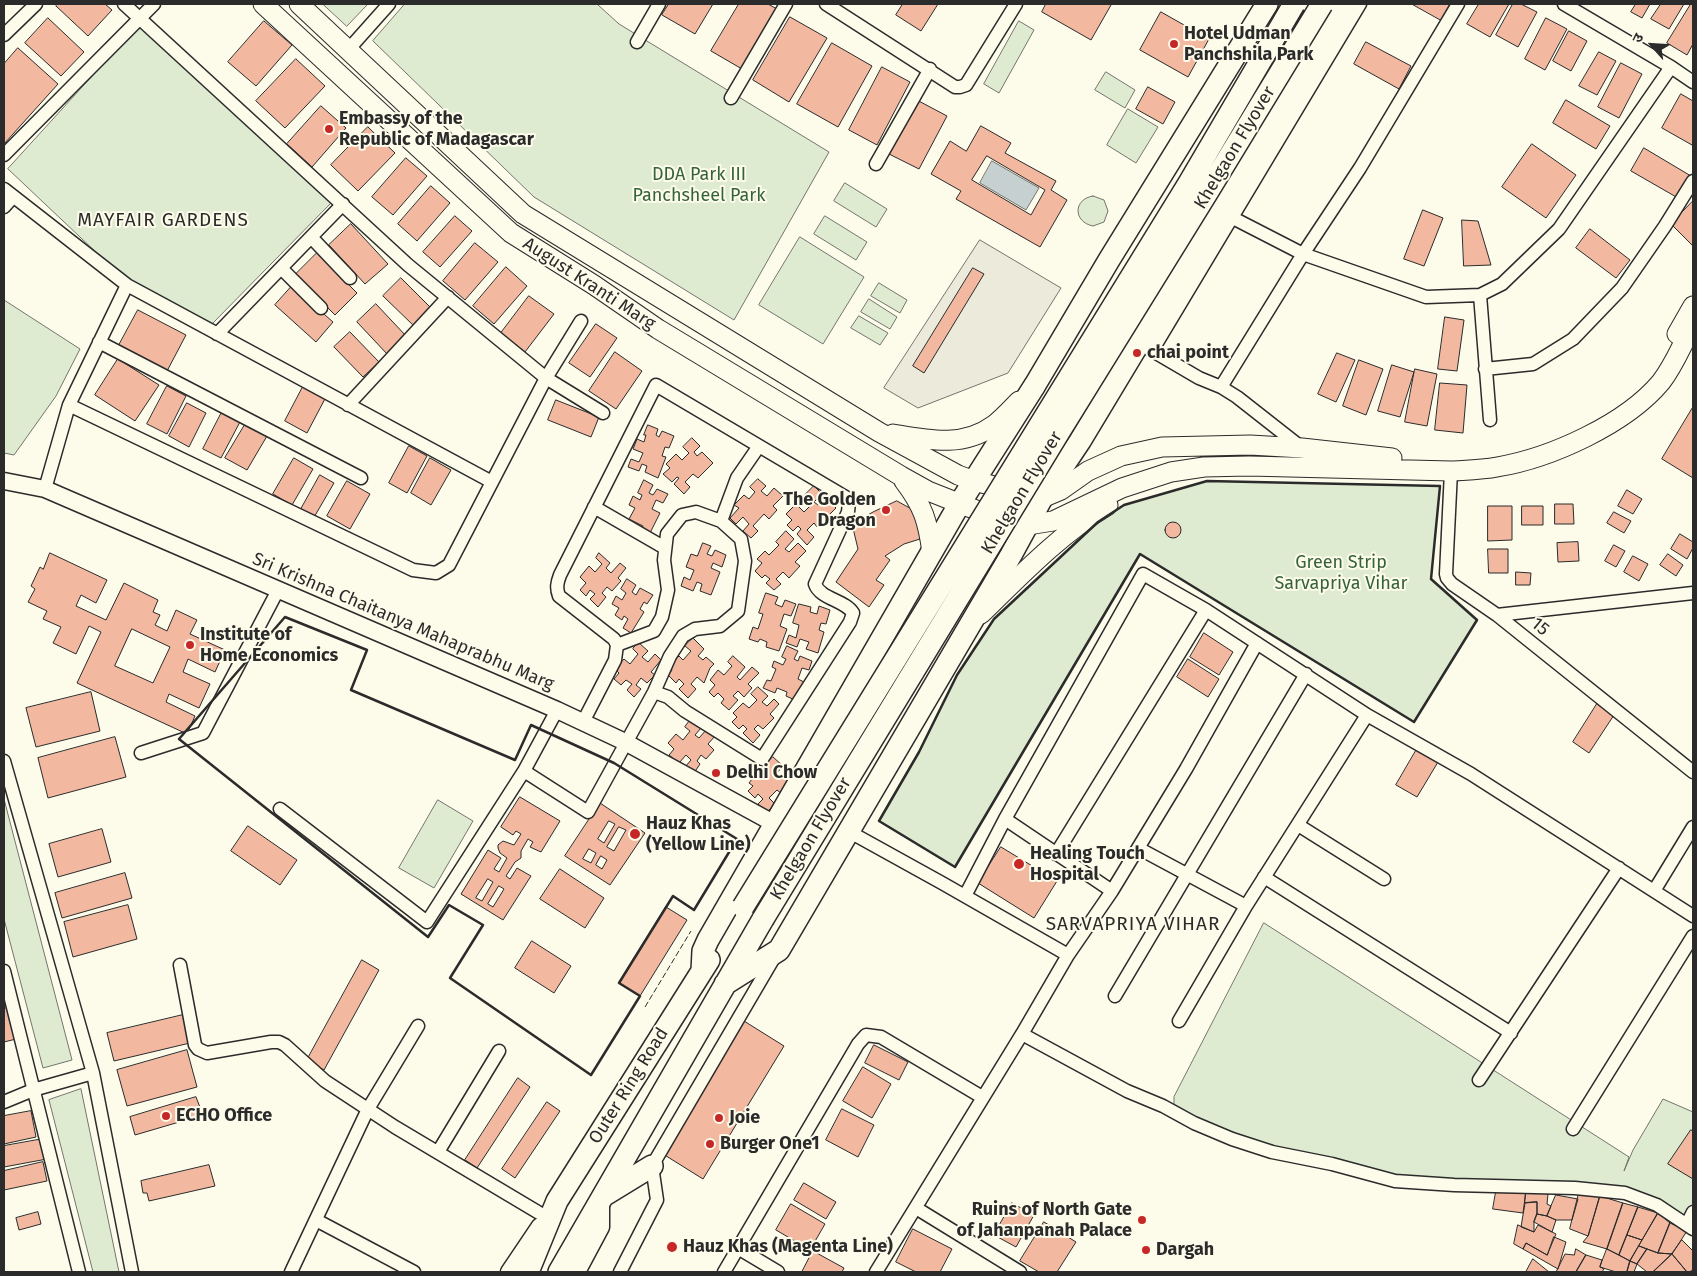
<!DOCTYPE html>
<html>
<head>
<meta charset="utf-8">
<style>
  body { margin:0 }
  #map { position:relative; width:1697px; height:1276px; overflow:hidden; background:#fdfbea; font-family:"Fira Sans","Noto Sans Devanagari",sans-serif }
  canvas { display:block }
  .frame { position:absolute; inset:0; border:5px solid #2b2b2b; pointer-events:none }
  .north { position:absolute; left:1627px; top:20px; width:50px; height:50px; -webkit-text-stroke:4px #fdfbea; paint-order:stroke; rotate:296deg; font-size:14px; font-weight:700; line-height:20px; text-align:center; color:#2b2b2b }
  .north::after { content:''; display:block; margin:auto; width:18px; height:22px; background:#2b2b2b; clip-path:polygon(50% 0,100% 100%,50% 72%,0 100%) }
</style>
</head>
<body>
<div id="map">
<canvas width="1697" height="1276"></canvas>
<div class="frame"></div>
<div class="north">उ</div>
</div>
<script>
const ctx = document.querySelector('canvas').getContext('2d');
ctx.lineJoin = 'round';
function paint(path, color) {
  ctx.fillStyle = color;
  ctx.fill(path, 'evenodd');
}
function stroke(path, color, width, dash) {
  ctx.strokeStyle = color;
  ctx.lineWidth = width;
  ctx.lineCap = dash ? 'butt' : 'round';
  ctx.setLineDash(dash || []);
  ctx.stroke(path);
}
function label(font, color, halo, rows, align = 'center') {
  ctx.font = font + ' "Fira Sans",sans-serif';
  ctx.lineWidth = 4;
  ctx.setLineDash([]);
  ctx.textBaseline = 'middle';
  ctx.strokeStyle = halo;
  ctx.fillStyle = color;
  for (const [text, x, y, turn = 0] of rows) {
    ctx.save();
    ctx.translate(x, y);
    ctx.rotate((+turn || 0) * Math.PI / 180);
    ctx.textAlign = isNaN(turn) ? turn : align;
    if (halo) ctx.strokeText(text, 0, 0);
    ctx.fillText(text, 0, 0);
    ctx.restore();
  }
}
const green = new Path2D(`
  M323 4H368L347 26Z
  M405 4H597L619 24 829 152 734 320 534 197 373 41Z
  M1019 21 1034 30 999 93 984 84Z
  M140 24 331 203 212 324 132 281 98 254 8 169Z
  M1106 72 1135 90 1125 108 1095 90Z
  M1128 109 1158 127 1136 163 1107 145Z
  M845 183 887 209 876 227 834 201Z
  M1093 196 1104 200 1108 211 1104 222 1093 226C1073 222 1073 199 1093 196Z
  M825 216 867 242 856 260 814 234Z
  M800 237 864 277 823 344 759 305Z
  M879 283 907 300 900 313 871 296Z
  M869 299 897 317 890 329 861 312Z
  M4 300 80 349 56 396 14 455 4 453Z
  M859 316 888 333 880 345 851 328Z
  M1207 481 1440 486 1431 579 1477 620 1414 722 1140 554 955 867 879 821 919 752 957 675 994 619 1098 522 1124 505Z
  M4 799 72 1060 43 1068 4 919Z
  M438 800 473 821 434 888 399 868Z
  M1264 923 1629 1157 1624 1171 1633 1150 1663 1099 1693 1112V1229L1615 1192 1395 1181 1272 1152 1174 1112V1097Z
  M81 1089 119 1272H93L49 1100Z`);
paint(green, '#deebd1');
stroke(green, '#74746e', 1);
const parking = new Path2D(`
  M980 240 1061 288 1008 373 918 408 884 388Z`);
paint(parking, '#eceadb');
stroke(parking, '#74746e', 1);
const water = new Path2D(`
  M992 161 1039 188 1026 210 980 183Z`);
paint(water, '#c7d0d0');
stroke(water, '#74746e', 1);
const building = new Path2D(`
  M58 4H105L112 10 88 36 56 6Z
  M669 4H713L695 34 662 15Z
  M739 4H768L777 9 742 69 711 51Z
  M903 4H938L921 31 896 15Z
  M1046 4H1110L1111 5 1091 40 1042 12Z
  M1412 4H1450L1441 20Z
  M1479 4H1509L1490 37 1467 24Z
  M1513 4H1521L1537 12 1518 47 1496 35Z
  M1636 4H1650L1642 18 1631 12Z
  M1661 4H1684L1669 29 1651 19Z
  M1691 4H1693V44L1687 55 1667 43Z
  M1161 12 1209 39 1188 77 1140 50Z
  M790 17 827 38 789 102 753 80Z
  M48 18 84 52 61 76 25 43Z
  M1546 18 1567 29 1545 70 1525 59Z
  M264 21 292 45 256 86 228 62Z
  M1569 31 1587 41 1571 71 1553 61Z
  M1366 42 1411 66 1399 89 1354 64Z
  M832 43 872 66 838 127 797 104Z
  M18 48 58 84 4 144V64Z
  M1599 52 1616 61 1597 95 1579 86Z
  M296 59 325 86 285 128 256 101Z
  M1621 63 1642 74 1619 118 1598 107Z
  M882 67 910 82 877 145 849 130Z
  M1148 87 1175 102 1163 124 1136 109Z
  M1681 94 1693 101V142L1692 145 1662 128Z
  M915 99 947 116 919 169 887 153Z
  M1566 100 1610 126 1596 149 1553 123Z
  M321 106 346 128 312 167 287 144Z
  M981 126 1011 143 1005 153 1056 181 1051 190 1067 200 1040 247 956 199 961 191 931 174 950 141 966 151ZM987 156 1045 190 1031 215 972 180Z
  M368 127 395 153 358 191 331 165Z
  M1532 144 1576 175 1546 218 1502 187Z
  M1644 148 1691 176 1678 198 1631 171Z
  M406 158 427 176 393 215 372 197Z
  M431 186 450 203 417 241 398 224Z
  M1693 201V246L1671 224Z
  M1423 210 1443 218 1424 266 1404 259Z
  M455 216 472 231 440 267 423 252Z
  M1462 220 1478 221 1491 265 1464 266Z
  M351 224 388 264 365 284 329 245Z
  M1590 229 1630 260 1616 278 1576 248Z
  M475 243 498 262 465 300 443 281Z
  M317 253 357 293 335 315 295 275Z
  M506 267 527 286 494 324 473 306Z
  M973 268 984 274 924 373 913 366Z
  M401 278 432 309 415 327 383 296Z
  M292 286 333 322 316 342 275 305Z
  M529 296 554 314 525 352 501 333Z
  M376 304 407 337 388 355 357 322Z
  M138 310 186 335 166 373 118 347Z
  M1445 317 1464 320 1457 371 1438 369Z
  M596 324 617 338 590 377 569 363Z
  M350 332 379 362 363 377 334 347Z
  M615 352 642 371 616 409 589 391Z
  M1337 353 1355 360 1336 402 1318 394Z
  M118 359 159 385 135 421 95 395Z
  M1359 360 1383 369 1366 415 1343 406Z
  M1392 365 1414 372 1400 417 1378 411Z
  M1415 369 1437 374 1427 426 1405 422Z
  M305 383 327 395 307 433 285 421Z
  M1440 383 1467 385 1463 433 1435 430Z
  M167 386 186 396 167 434 147 424Z
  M556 400 599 417 591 437 548 420Z
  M187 403 206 413 189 447 169 436Z
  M1693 407V478L1662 459Z
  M223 410 241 420 221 458 203 449Z
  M246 423 267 436 247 470 225 458Z
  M648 425 658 429 656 435 659 437 662 431 674 436 669 448 665 447 662 456 666 457 658 478 645 472 647 466 642 464 639 471 628 467 631 459 639 462 643 453 633 449 637 439 644 442 646 435H644Z
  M692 438 700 446 694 452 697 456 702 452 713 463 698 478 693 474 685 482 690 487 684 494 674 484 679 478 677 477 672 482 663 474 670 468 666 464 676 454 682 460 689 453 683 447Z
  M409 446 427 456 407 493 389 483Z
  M294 458 313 469 292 505 273 494Z
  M430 458 451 470 431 505 411 493Z
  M320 475 334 483 313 519 300 511Z
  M758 479 766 486 761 491 767 496 774 488 783 496 773 506 777 510 769 519 764 514 753 526 758 531 751 538 743 531 749 524 743 517 736 524 730 518 739 508 734 505 744 495 749 499 755 492 750 487Z
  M644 480 653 485 649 493 653 495 657 489 668 494 663 503 656 500 652 509 660 513 650 533 642 529 643 526 629 519 635 508 629 505 633 496 640 500 642 495 638 493Z
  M347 481 370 494 350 529 327 516Z
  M814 486 822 494 814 502 818 505 826 498 836 508 817 527 814 523 807 530 814 537 807 545 797 534 801 529 798 526 793 531 787 525 792 520 786 514 796 504 804 512 811 505 803 497Z
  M1627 490 1642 499 1633 514 1618 506Z
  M897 501 917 512 920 539 904 544 885 556 890 560 876 580 884 585 869 607 836 582 858 549 852 524 873 512Z
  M1555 504H1573L1574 524H1555Z
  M1488 506H1512V540L1488 541Z
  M1522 506H1543V525H1522Z
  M1614 512 1631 521 1624 533 1607 523Z
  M1165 530a8 8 0 1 1 16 0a8 8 0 1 1-16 0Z
  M786 531 794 539 785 549 789 552 798 543 806 551 795 562 800 566 789 578 783 572 776 579 781 584 774 590 766 583 770 579 765 575 762 578 755 571 762 563 757 559 765 551 769 555 779 545 776 542Z
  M1680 534 1693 542V548L1687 559 1671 549Z
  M1578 542 1579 561 1558 562 1557 543Z
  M703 543 711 546 707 554 712 556 715 550 726 555 722 567 713 563 711 568 720 572 711 595 700 591 702 584 697 582 693 591 681 586 684 577 690 580 694 570 686 567 691 554 697 556Z
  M1614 545 1625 551 1616 567 1605 561Z
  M1488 549H1508V573H1489Z
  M50 553 107 580 96 603 81 595 76 606 106 620 124 583 158 600 153 612 160 615 155 625 167 631 176 610 197 620 190 634 225 650 215 672 188 659 183 672 210 684 199 708 169 694 166 702 195 716 187 734 77 683 101 632 89 626 76 654 53 643 61 627 43 619 47 611 28 602 35 589 31 586 40 567 43 569ZM132 629 170 647 153 683 115 666Z
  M599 553 610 563 606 568 611 573 620 563 626 568 618 578 621 581 612 591 607 587 602 593 606 597 598 607 590 599 595 594 590 590 586 596 580 590 586 583 580 577 589 566 595 572 602 564 596 558Z
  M1668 554 1683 565 1676 576 1660 565Z
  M1633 556 1648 564 1639 581 1624 572Z
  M1516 572 1531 573 1530 585H1516Z
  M627 579 636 585 632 592 636 595 640 588 653 595 647 604 644 602 640 609 644 612 631 633 623 628 628 619 624 616 622 620 615 615 619 608 612 604 616 596 622 600 626 593 621 589Z
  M766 593 778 597 775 604 782 607 785 600 796 604 791 616 784 614 780 626 787 629 779 651 766 647 767 642 760 639 758 642 749 639 753 627 758 629 763 614 759 613Z
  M799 604 811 607 810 612 817 614 819 606 830 610 826 624 821 623 819 630 824 632 818 653 806 649 809 642 800 639 797 647 786 643 789 635 796 638 799 625 793 623Z
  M1204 633 1233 652 1219 675 1190 657Z
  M693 638 704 649 698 656 703 660 706 657 714 664 710 668 704 683 697 677 691 684 696 689 688 698 679 689 684 684 679 679 676 683 668 675 672 670 669 666 679 656 683 660 691 651 685 646Z
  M638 642 648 651 642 657 648 662 655 654 661 660 651 672 655 675 647 683 641 678 636 685 641 689 634 697 627 690 632 684 626 680 621 685 614 679 619 673 615 669 624 659 630 664 638 654 633 649Z
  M787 646 798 651 794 659 798 661 800 656 812 661 809 670 802 668 798 679 804 682 797 701 786 696 787 692 777 688 775 693 763 688 767 680 771 681 776 669 772 667 774 661 783 665 786 659 782 657Z
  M733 656 745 667 737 677 740 680 752 667 759 673 748 684 752 688 744 697 738 691 733 696 738 700 729 710 721 703 724 699 718 693 714 697 709 692 715 685 710 680 718 670 724 675 732 666 728 662Z
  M1188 659 1219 679 1208 697 1177 677Z
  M758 687 768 696 762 702 767 706 774 699 779 704 770 714 774 718 763 729 758 725 754 729 760 735 753 743 743 733 747 729 743 725 739 729 732 722 737 717 733 713 743 703 749 708 757 700 751 694Z
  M91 692 100 731 36 747 26 708Z
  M1597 704 1614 715 1589 753 1573 742Z
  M691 719 701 728 695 735 699 738 707 729 715 736 708 744 714 750 706 759 701 755 697 761 700 764 694 773 685 767 691 760 686 755 679 763 669 755 674 749 668 743 676 734 683 740 690 731 685 727Z
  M115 737 126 777 48 798 38 758Z
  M1417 749 1438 762 1417 797 1396 785Z
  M773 757 783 766 776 774 780 778 789 769 797 776 783 795 777 790 769 798 775 804 767 812 758 804 763 799 758 794 755 798 748 791 753 786 749 783 756 774 761 778 769 770 764 766Z
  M520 797 560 821 541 852 530 847 533 842 528 839 521 851V858L515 862 506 876 510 879 517 868 531 876 503 920 461 894 488 850 501 858 494 869 499 872 507 858 500 853 498 848V845L503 841 514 845 521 834 516 831 513 835 501 827ZM488 879 493 882 482 901 476 898ZM499 886 504 889 493 907 488 904Z
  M600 803 645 833 610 885 565 856ZM609 821 615 824 604 843 598 839ZM619 827 626 830 614 851 607 847ZM589 849 596 853 591 863 583 859ZM601 856 607 860 602 869 596 865Z
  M248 826 297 860 280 885 231 851Z
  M102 829 111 862 58 877 49 844Z
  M1001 847 1057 881 1034 918 978 883Z
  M560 869 604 898 585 928 540 899Z
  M125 873 132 898 62 918 55 893Z
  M128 905 137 939 73 957 64 922Z
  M666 907 687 920 640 996 619 983Z
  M532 941 571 966 554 993 515 968Z
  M362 960 379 970 324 1070 307 1060Z
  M9 1007 16 1039 4 1042V1009Z
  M183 1015 190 1043 114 1061 107 1033Z
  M744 1021 784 1046 703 1179 663 1154Z
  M874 1045 908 1062 899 1080 865 1063Z
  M187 1050 197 1087 127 1106 117 1070Z
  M863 1067 891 1084 872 1118 843 1101Z
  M518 1078 530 1087 477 1168 465 1160Z
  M196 1097 203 1115 135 1135 130 1117Z
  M547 1102 560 1111 515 1178 502 1169Z
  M842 1109 874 1125 858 1157 826 1140Z
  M31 1111 36 1137 4 1144V1116Z
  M1691 1130 1693 1131V1179L1668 1164Z
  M43 1139 47 1159 4 1167V1146Z
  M43 1162 47 1181 4 1190V1171Z
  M209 1165 215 1186 149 1201 147 1193H143L141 1181Z
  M804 1183 836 1202 826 1219 794 1200Z
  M1497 1186 1526 1191 1523 1213 1493 1209Z
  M1526 1191 1548 1194 1547 1204 1551 1206 1547 1216 1537 1214V1202L1525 1203Z
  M1579 1193 1600 1196 1588 1236 1570 1229Z
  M1556 1195 1578 1199 1572 1220H1556L1547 1216Z
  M1600 1196 1623 1203 1607 1249 1583 1242 1588 1236Z
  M1537 1202V1214L1534 1222V1232L1521 1227 1525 1203Z
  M1012 1203 1034 1215 1016 1247 994 1235Z
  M1623 1203 1638 1207 1619 1255 1607 1249Z
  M791 1204 825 1224 810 1250 776 1230Z
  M1638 1207 1658 1213 1642 1240 1627 1235Z
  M38 1212 41 1224 19 1230 16 1218Z
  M1658 1213 1670 1223 1658 1253 1639 1246Z
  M1537 1214 1547 1216 1556 1220 1552 1232 1534 1222Z
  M1044 1222 1076 1242 1057 1272H1039L1020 1261Z
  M1670 1223 1687 1231 1672 1254 1658 1253Z
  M1518 1225 1534 1232 1538 1225 1556 1234 1547 1255 1526 1243 1523 1249 1514 1244Z
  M913 1229 952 1249 940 1272H916L896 1262Z
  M1627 1235 1642 1240 1630 1261 1619 1255Z
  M1554 1237 1566 1242 1558 1269 1523 1249 1526 1243 1547 1255Z
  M1682 1240 1693 1251V1270L1689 1272H1687L1672 1254Z
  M1639 1246 1647 1249 1637 1264 1630 1261Z
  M1576 1249 1586 1255 1576 1272H1556L1565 1254 1574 1255Z
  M1607 1249 1630 1261 1627 1272H1616L1600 1267Z
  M1647 1249 1658 1253 1672 1254 1653 1272H1647L1637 1264Z
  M813 1251 844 1268 842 1272H802Z
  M1672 1254 1687 1272H1653Z
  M1586 1255 1602 1260 1600 1267 1604 1269 1602 1272H1576Z
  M1533 1259 1549 1272H1526Z
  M1630 1261 1637 1264 1634 1272H1627Z`);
paint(building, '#f2b8a0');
stroke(building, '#2b2b2b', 1);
const minor = new Path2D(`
  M124 4 408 265 546 378 603 413
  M826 4 955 87H960L966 85 1016 4
  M1564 4 1671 67 1693 82
  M4 35 36 4
  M637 42 659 4
  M348 50 389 4
  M731 98 786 4
  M4 155 154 4
  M876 164 930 69
  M4 189 127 285 492 482
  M4 207 13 197
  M1231 217 1303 254 1426 297 1480 295 1502 284 1559 229 1671 67
  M311 237 350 278
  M281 268 321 308
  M1480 295 1490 420
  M217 334 343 204
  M99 342 361 478
  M1146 347 1199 378 1221 387 1237 397 1302 448
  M1152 351 1360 4
  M1485 369 1533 364 1573 339 1622 288 1665 226 1693 181
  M1221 387 1303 254 1360 168 1458 4
  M69 405 413 570 436 573 449 565 546 378 581 321
  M348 405 448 297
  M1451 471 1446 574 1447 578 1452 584 1497 615 1693 772
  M45 489 69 405 127 285
  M594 507 665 548
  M721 521 737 478 759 446
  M1497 615 1693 593
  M583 722 615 660 617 645 614 639 559 596C556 588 557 583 560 575L656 385 847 498 849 502 848 512 815 584C820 599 845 600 853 613L850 622 762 759 685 711 668 697 654 692
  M141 753 203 733 278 590
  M4 761 93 1073 132 1272
  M524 771 588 812 654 692 670 656 683 636 695 629 720 626 738 611 745 561 741 539 721 521 696 512 682 515 667 534 664 560 668 590 662 617 654 631 617 645
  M280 809 427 922 524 771 557 710
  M1005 819 1112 891
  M1298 825 1384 879
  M848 831 942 883 1068 955
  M1138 848 1246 906
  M1056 854 1206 610
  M1264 877 1511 1033
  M1654 891 1693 827
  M965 896 1005 819 1143 574 1206 610 1367 715 1471 774 1693 916
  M180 965 195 1045 198 1049 207 1053 271 1042H279L285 1045 325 1081 395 1127 546 1217
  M4 971 79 1272
  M1115 996 1306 674
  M1179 1021 1246 906 1367 715
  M1022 1034 1127 1091 1163 1106 1194 1123 1232 1139 1272 1152 1332 1164 1395 1181 1454 1185 1575 1188 1625 1193 1657 1205 1693 1229
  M1479 1080 1619 868
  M4 1102 33 1090 93 1073
  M1573 1129 1693 936
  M438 1152 499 1051
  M916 1208 1020 1272
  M316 1220 414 1272
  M1687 1224 1693 1212
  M738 1248 778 1272
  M291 1272 368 1109 418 1026
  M620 1272 657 1200 652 1166 775 956
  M724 1272 858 1044 866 1035 881 1037 982 1097
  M876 1272 1022 1034 1068 955 1112 891 1186 769 1257 643`);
const tertiary = new Path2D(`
  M4 481 45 489 557 710 625 742 775 824
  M509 1272 540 1226
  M577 1272 601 1227V1200`);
const secondary = new Path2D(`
  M263 4 511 233 594 285 658 329 901 476 928 491 999 519 1028 525 1053 521 1122 488 1171 472 1204 467 1249 466 1451 471C1467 470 1482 470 1497 467 1551 458 1626 424 1661 382 1675 364 1682 344 1693 325
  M299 4 523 214 879 432 958 475 974 481 1042 498 1061 490 1088 471 1121 456 1162 447 1250 445 1302 448 1392 458
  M1677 334 1693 306
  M893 434C928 440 963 448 994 425 1003 418 1011 409 1019 401
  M904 481C923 506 928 521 932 553
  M981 614C1020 576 1060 534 1108 505`);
const primary = new Path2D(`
  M702 971 703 951 708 940 960 503 1035 385 1109 260 1267 4
  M725 984 779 950 1011 555 1042 498 1080 441 1343 4
  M603 1196 652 1166
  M528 1272 557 1201 709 960
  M559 1272 763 919`);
stroke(minor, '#2b2b2b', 15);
stroke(tertiary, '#2b2b2b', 19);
stroke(secondary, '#2b2b2b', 21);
stroke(primary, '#2b2b2b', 24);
stroke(minor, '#fdfbea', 12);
stroke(tertiary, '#fdfbea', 16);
stroke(secondary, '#fdfbea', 19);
stroke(primary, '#fdfbea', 21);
const primaryBridge = new Path2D(`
  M743 907 1189 183 1294 4
  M763 919 1059 432 1207 193 1322 4`);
stroke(primaryBridge, '#2b2b2b', 24, []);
stroke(primaryBridge, '#fdfbea', 21);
stroke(new Path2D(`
  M645 1007 691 931`), '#2b2b2b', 1, [6, 2.5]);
stroke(new Path2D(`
  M1207 481 1440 486 1431 579 1477 620 1414 722 1140 554 955 867 879 821 919 752 957 675 994 619 1098 522 1124 505Z
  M285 617 367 650 351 690 515 760 531 725 614 763 737 839 694 910 673 896 619 983 640 996 591 1075 450 978 483 925 449 905 428 937 179 739Z`), '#2b2b2b', 2.5);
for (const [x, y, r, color] of [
  [1174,44,5,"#c62828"],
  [329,129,5,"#c62828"],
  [1137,353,5,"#c62828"],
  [886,510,5,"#c62828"],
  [190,645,5,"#c62828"],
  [716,773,5,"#c62828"],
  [635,834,6,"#c62828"],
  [1019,864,6,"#c62828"],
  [166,1116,5,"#c62828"],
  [719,1118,5,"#c62828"],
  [710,1144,5,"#c62828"],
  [1142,1220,5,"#c62828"],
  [672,1247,6,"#c62828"],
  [1146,1250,5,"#c62828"]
]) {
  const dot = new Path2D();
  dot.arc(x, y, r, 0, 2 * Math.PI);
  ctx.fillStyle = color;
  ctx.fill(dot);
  stroke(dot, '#fdfbea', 2);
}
label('bold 18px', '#2b2b2b', '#fdfbea', [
  ["Hotel Udman",1184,34],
  ["Panchshila Park",1184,55],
  ["Embassy of the",339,119],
  ["Republic of Madagascar",339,140],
  ["chai point",1147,353],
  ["The Golden",876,500,"right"],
  ["Dragon",876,521,"right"],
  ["Institute of",200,635],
  ["Home Economics",200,656],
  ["Delhi Chow",726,773],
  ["Hauz Khas",646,824],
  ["(Yellow Line)",646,845],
  ["Healing Touch",1030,854],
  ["Hospital",1030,875],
  ["ECHO Office",176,1116],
  ["Joie",729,1118],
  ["Burger One1",720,1144],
  ["Ruins of North Gate",1132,1210,"right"],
  ["of Jahanpanah Palace",1132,1231,"right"],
  ["Hauz Khas (Magenta Line)",683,1247],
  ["Dargah",1156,1250]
], 'left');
label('18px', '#2b2b2b', '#fdfbea', [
  ["Khelgaon Flyover",1235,148,-59],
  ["August Kranti Marg",589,284,33],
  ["Khelgaon Flyover",1022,493,-59],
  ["Sri Krishna Chaitanya Mahaprabhu Marg",403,622,23],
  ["15",1540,627,39],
  ["Khelgaon Flyover",811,839,-59],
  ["Outer Ring Road",629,1086,-58]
]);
label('18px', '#34623c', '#fdfbea', [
  ["DDA Park III",699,175],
  ["Panchsheel Park",699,196],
  ["Green Strip",1341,563],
  ["Sarvapriya Vihar",1341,584]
]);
ctx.letterSpacing = '1px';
label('19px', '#2b2b2b', '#fdfbea', [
  ["MAYFAIR GARDENS",163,221],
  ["SARVAPRIYA VIHAR",1133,925]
]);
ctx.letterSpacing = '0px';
</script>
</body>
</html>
